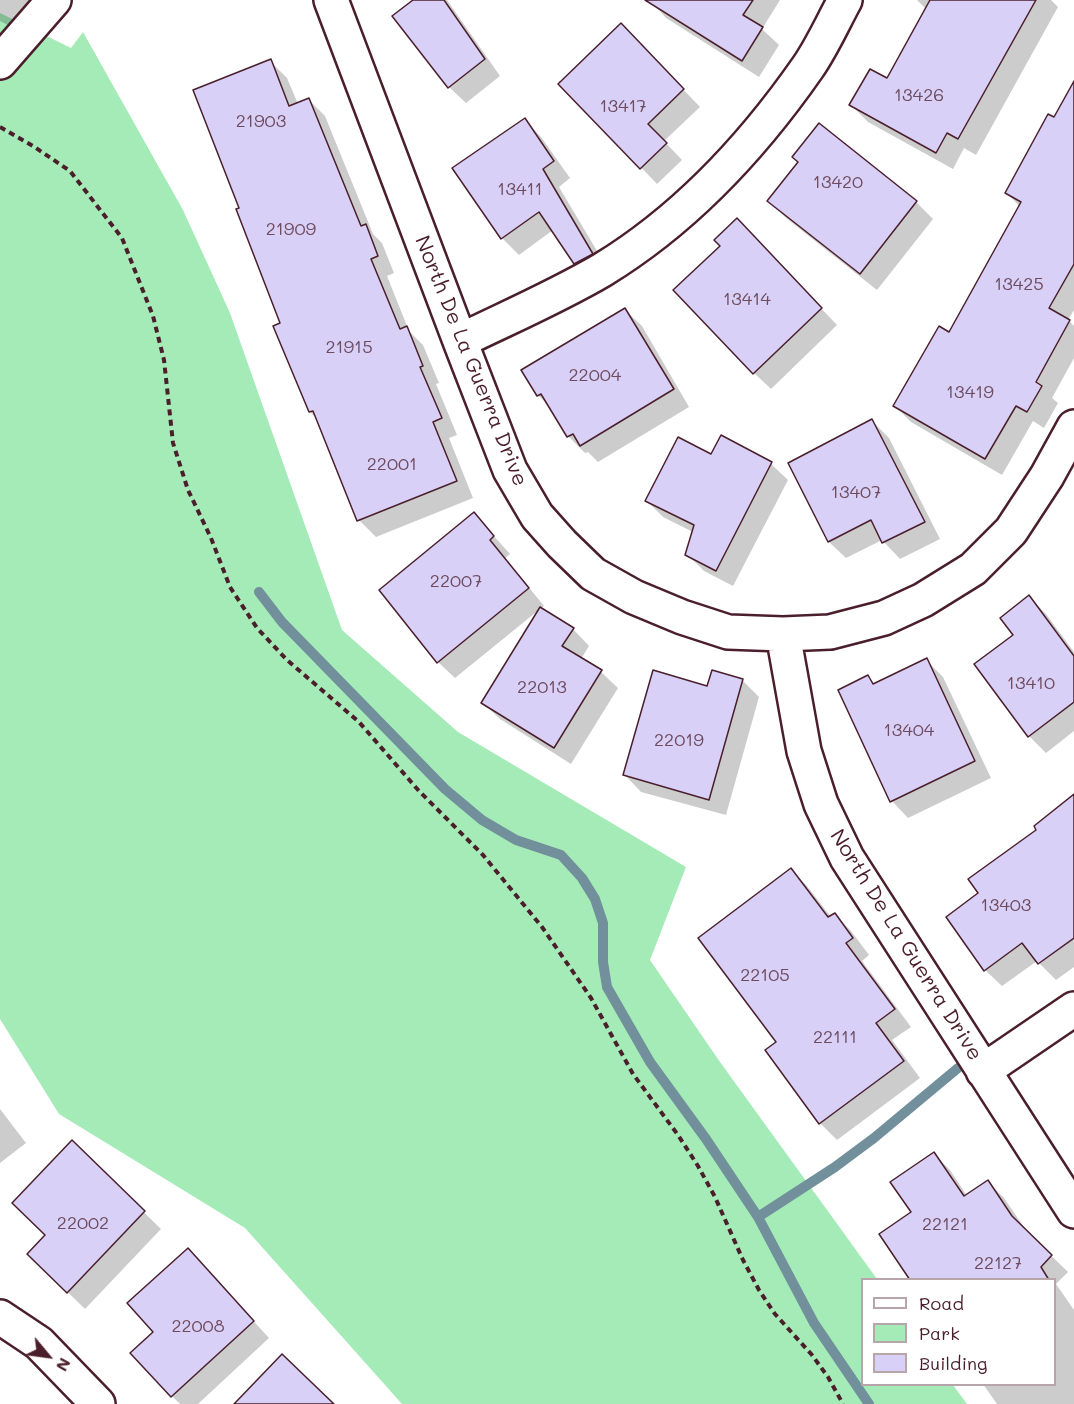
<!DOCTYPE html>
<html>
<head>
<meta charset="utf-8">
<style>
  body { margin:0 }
  #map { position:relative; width:1074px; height:1404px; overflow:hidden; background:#fff; font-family:Mali,sans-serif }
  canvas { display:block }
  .legend { position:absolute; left:861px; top:1278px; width:195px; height:108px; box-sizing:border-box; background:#fff; border:2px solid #b7a5aa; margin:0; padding:8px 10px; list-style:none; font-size:18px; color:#4a1f2b }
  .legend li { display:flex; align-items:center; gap:12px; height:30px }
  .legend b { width:30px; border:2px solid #b7a5aa }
  .north { position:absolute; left:18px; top:1326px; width:60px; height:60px; -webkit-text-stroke:4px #fff; paint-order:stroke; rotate:119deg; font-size:16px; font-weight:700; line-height:24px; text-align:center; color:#4a1f2b }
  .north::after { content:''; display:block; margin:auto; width:21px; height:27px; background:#4a1f2b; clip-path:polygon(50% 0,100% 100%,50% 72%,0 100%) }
</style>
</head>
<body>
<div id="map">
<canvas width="1074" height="1404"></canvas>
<ul class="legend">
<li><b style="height:8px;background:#fff"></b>Road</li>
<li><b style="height:16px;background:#a5ebb8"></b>Park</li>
<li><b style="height:16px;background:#d9d0f8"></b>Building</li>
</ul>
<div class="north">N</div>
</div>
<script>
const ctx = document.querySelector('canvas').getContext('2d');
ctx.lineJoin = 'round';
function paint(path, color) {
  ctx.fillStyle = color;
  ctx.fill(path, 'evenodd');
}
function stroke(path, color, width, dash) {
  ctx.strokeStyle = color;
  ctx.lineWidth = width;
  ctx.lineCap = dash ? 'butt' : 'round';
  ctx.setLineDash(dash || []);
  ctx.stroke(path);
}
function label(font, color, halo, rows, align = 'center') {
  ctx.font = font + ' Mali,sans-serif';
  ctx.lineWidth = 4.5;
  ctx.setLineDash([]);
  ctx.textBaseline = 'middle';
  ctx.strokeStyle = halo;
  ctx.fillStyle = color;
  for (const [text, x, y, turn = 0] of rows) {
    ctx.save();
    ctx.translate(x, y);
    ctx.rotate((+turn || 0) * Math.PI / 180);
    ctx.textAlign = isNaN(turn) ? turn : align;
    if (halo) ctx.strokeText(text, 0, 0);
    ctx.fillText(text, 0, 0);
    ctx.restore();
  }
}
paint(new Path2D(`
  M0 13 71 48 83 32 183 210 230 313 342 630 458 732 686 867 650 960 720 1062 877 1279 862 1280V1384L953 1385 967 1404H402L245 1228 59 1114 0 1019Z`), '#a5ebb8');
paint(new Path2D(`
  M0 0H39L21 32 0 21Z
  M415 0H447L500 76 466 103 449 87Z
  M650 0H780L762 29 779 45 759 77 666 18Z
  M917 0H1051L1058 7 976 155 964 148 953 169 868 122 851 105 888 80 927 10Z
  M638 42 700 107 664 141 682 160 657 184 558 81H564Z
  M270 61 287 78 298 104 308 99 325 116 373 234 382 243 394 273 387 276 409 331 423 345 439 383 436 384 457 435 449 438 473 498 376 537 359 520 319 421 310 412 282 324 241 209Z
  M1074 84V310L1068 320 1074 326V358L1052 398 1058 403 1044 428 1033 421 1002 475 911 422 895 406 950 334 1020 207 1007 193 1054 119Z
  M525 120 541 137 570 178 559 187 609 271 592 280 575 263 553 230 519 255 502 238Z
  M819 126 916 202 933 219 877 290 786 218 769 201 800 163Z
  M753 237 837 325 771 389 754 373Z
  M625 310 642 326 689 407 598 462 588 452 585 453 568 436 551 408 538 395Z
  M872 421 889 438 940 539 900 559 882 540 846 558 829 542 790 464Z
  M721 437 771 464 788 480 733 586 704 571 687 554 693 532 663 517 646 500 712 456Z
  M474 514 510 554 505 558 544 606 540 609 573 629 589 646 581 659 601 672 618 688 571 764 500 719 483 703 540 609 455 678 438 662Z
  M1029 597 1046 614 1074 652V731L1046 753 1029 736 1015 635Z
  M926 660 943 677 991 778 908 818 892 801 868 677 876 685Z
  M742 680 759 697 726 815 641 792 625 775 709 688Z
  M1074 796V967L1056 980 1037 961 1002 986 985 970 980 893 1039 830Z
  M791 870 807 886 831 917 835 915 851 931 869 955 862 961 911 1027 892 1040 920 1078 837 1140 820 1123 778 1042Z
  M0 1109 26 1143 0 1163Z
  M72 1142 161 1229 85 1309 29 1254 47 1236Z
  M934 1154 950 1170 967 1196 988 1182 1004 1198 1028 1233 1068 1272 1056 1284 1074 1310V1404H997L983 1384H1054V1280H912L913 1212Z
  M204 1267 269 1338 198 1404H180L172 1396 155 1332Z`), '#0003');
stroke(new Path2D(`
  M259 592 282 622 445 789 482 820 516 840 561 855 582 878 595 899 603 923V962L607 987 650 1062 706 1139 758 1217 814 1323 869 1404
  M758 1217 835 1167 874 1138 958 1068`), '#72909b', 10);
const building = new Path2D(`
  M413 0H444L485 59 448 88 392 16Z
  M645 0H753L743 15 763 27 742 61Z
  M930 0H1036L958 139 947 133 936 153 849 105 870 69 887 78Z
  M621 23 684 89 648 124 667 143 640 169 558 84Z
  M271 59 289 106 309 98 361 226 366 224 378 256 371 259 400 329 407 326 423 366 420 367 442 418 433 422 457 481 357 521 313 411 309 412 273 326 280 323 236 209 239 208 193 90Z
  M1074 81V264L1049 308 1070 320 1036 382 1042 386 1027 412 1016 406 985 459 893 406 939 326 949 332 1021 202 1005 193 1048 114 1054 117Z
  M525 118 554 161 543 169 593 254 574 264 539 212 501 239 452 168Z
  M819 123 917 201 860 274 767 201 798 162 792 157Z
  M737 218 822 308 753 374 673 290 720 246 714 240Z
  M625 308 674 389 580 446 573 434 567 437 541 394 537 396 521 370Z
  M872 419 925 522 882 543 871 520 828 542 788 463Z
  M721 435 772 462 716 571 685 555 694 525 645 501 678 437 711 454Z
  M474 512 494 536 490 540 529 588 437 663 379 590Z
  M1029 595 1074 656V702L1028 737 974 664 1013 635 1000 618Z
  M540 607 574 628 562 646 602 670 554 748 481 703Z
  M927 658 975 761 890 802 838 690 868 675 873 684Z
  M653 670 707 686 712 670 743 679 709 800 623 775Z
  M1074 794V938L1038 964 1022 943 984 971 946 917 978 893 968 879 1036 830 1034 826Z
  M791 868 828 917 835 913 853 938 846 943 895 1009 876 1023 904 1061 819 1124 765 1050 776 1042 698 938Z
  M72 1140 145 1211 67 1293 27 1254 45 1235 12 1203Z
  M934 1152 964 1196 988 1180 1012 1216 1052 1255 1041 1267 1049 1280H910L879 1234 911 1212 890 1182Z
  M188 1248 254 1321 171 1397 130 1353 153 1332 127 1303Z
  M282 1354 334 1404H234Z`);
paint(building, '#d9d0f8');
stroke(building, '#4a1f2b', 1.5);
const minor = new Path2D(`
  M331 0 460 341 510 470 537 516 562 544 593 574 634 597 682 617 728 632 783 634 830 632 884 618 923 600 973 569 1011 531 1047 476 1074 427
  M0 62 54 0
  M460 341C507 318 556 297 602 270 684 220 753 146 808 67 822 47 833 22 845 0
  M783 634 804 751 821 804 847 858 1074 1211
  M983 1071 1074 1009
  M0 1317 39 1343 98 1404`);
stroke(minor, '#4a1f2b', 38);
stroke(new Path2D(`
  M0 127 33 146 70 171 122 238 153 316 164 360 173 443 188 490 211 538 230 587 257 628 287 660 359 722 419 791 483 855 542 927 591 998 633 1074 678 1135 698 1166 715 1197 743 1260 759 1290 775 1314 812 1355 828 1377 843 1404`), '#4a1f2b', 4, [6, 4.5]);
stroke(minor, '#fff', 33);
label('18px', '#6e4b5e', null, [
  ["13426",919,95],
  ["13417",623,106],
  ["21903",261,121],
  ["13420",838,182],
  ["13411",520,189],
  ["21909",291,229],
  ["13425",1019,284],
  ["13414",747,299],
  ["21915",349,347],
  ["22004",595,375],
  ["13419",970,392],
  ["22001",392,464],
  ["13407",856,492],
  ["22007",456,581],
  ["13410",1031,683],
  ["22013",542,687],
  ["13404",909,730],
  ["22019",679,740],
  ["13403",1006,905],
  ["22105",765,975],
  ["22111",835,1037],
  ["22002",83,1223],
  ["22121",945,1224],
  ["22127",998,1263],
  ["22008",198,1326]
]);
label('21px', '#4a1f2b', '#fff', [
  ["North De La Guerra Drive",471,361,68],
  ["North De La Guerra Drive",906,945,58]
]);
</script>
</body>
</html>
